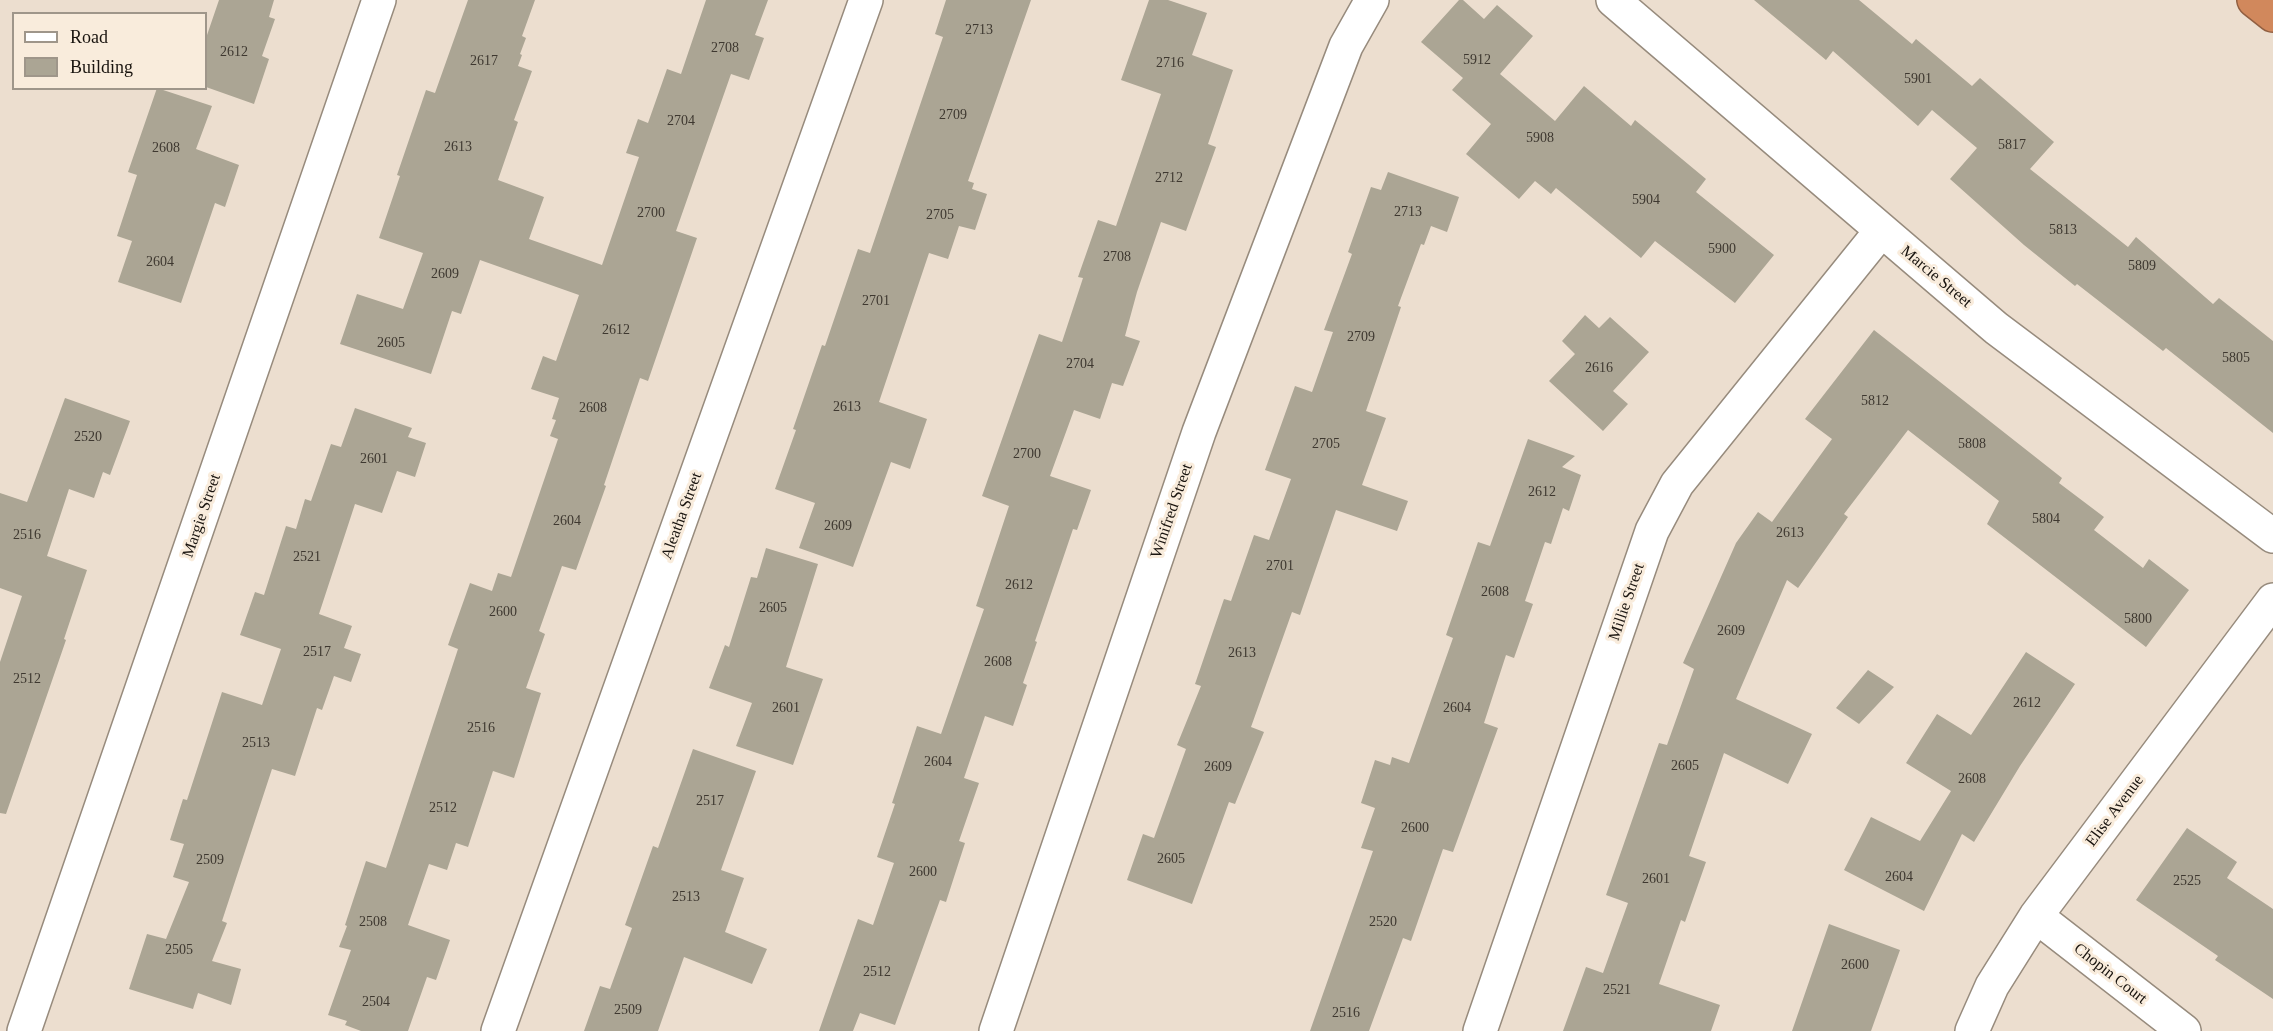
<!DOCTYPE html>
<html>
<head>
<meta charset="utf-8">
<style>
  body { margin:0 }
  #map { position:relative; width:2273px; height:1031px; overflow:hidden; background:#ecdecf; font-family:"Times New Roman",serif }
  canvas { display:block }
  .legend { position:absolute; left:12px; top:12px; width:195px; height:78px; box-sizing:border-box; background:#f9ecdc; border:2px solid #9f968a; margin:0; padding:8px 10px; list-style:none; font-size:18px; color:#19140f }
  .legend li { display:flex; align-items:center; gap:12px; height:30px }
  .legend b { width:30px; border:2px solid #9f968a }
</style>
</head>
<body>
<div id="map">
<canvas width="2273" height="1031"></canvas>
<ul class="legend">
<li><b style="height:8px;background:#fff"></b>Road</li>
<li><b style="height:16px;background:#aba594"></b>Building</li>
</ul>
</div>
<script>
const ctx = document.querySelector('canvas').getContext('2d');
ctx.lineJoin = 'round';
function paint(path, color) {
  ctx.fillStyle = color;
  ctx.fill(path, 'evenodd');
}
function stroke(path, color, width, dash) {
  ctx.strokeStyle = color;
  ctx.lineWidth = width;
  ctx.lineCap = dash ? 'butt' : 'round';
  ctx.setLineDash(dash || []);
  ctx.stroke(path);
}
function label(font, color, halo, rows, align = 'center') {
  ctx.font = font + ' "Times New Roman",serif';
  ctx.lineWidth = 6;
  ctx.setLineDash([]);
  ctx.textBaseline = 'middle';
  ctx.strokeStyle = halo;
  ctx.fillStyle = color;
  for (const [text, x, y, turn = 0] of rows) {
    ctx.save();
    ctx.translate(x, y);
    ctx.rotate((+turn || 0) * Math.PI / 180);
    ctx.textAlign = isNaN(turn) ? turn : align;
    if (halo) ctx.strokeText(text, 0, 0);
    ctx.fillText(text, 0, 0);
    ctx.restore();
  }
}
paint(new Path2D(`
  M219 0H274L269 17 275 19 262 56 269 59 254 104 206 87V38Z
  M468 0H535L522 36 526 38 520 54 522 55 518 66 532 71 514 120 518 122 498 180 544 197 529 239 602 265 639 157 626 153 638 119 648 123 667 69 681 74 706 0H768L755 35 764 38 749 80 731 74 676 231 697 238 648 381 640 378 604 485 606 486 576 570 562 566 539 631 545 634 526 688 541 693 514 778 493 771 468 847 456 843 447 870 429 864 408 925 450 940 436 980 427 977 408 1031H361L345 1025 347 1021 328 1015 351 950 339 947 347 926 345 925 366 861 386 868 458 649 448 645 470 583 492 591 498 573 511 577 558 439 550 436 556 420 552 419 559 398 531 389 543 356 556 361 579 295 480 260 461 314 452 311 431 374 340 344 357 294 403 309 423 253 379 238 400 176 397 175 426 90 435 93Z
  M946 0H1031L968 181 974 183 972 189 987 194 975 230 959 226 948 259 929 253 879 402 927 419 910 469 891 462 853 567 799 548 815 503 775 489 796 430 793 429 822 345 825 346 858 249 870 253 943 37 935 34Z
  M1149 0H1168L1207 13 1192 55 1233 70 1208 144 1216 147 1186 231 1161 222 1137 292 1125 336 1140 341 1123 386 1112 383 1100 419 1074 410 1050 476 1091 490 1077 530 1073 529 1035 641 1037 642 1023 683 1027 685 1013 726 985 716 964 778 979 783 959 841 965 843 946 902 940 900 895 1025 860 1013 853 1031H819L858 919 873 925 894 863 877 857 895 804 892 803 917 726 941 734 984 609 976 606 1009 506 982 496 1039 334 1062 342 1083 278 1078 277 1098 220 1116 226 1161 94 1121 80Z
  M1459 0H1463L1484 19 1497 5 1533 36 1500 74 1555 121 1584 86 1631 126 1635 120 1706 179 1696 192 1774 255 1735 303 1655 241 1641 258 1556 188 1551 194 1535 181 1519 199 1466 154 1491 124 1452 90 1463 78 1421 42Z
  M1754 0H1859L1912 44 1916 39 1972 86 1980 78 2054 142 2030 169 2128 247 2136 237 2213 304 2219 298 2273 341V433L2166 348 2163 351 2077 284 2075 286 2024 245 1950 179 1977 148 1932 110 1918 126 1833 51 1826 60Z
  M157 88 212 106 196 149 239 165 225 207 215 203 181 303 118 282 132 241 117 236 137 175 128 172Z
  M1388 172 1459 197 1447 232 1431 226 1424 245 1421 244 1398 306 1401 307 1366 411 1386 418 1362 485 1408 501 1397 531 1336 510 1300 615 1292 612 1251 727 1264 732 1235 804 1229 802 1192 904 1127 880 1143 834 1154 838 1186 749 1177 745 1201 686 1195 684 1224 599 1231 601 1254 535 1269 540 1291 479 1265 470 1295 386 1312 392 1333 332 1324 330 1352 254 1348 252 1371 187 1381 190Z
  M1585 315 1599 328 1610 317 1649 352 1613 391 1628 404 1603 431 1549 381 1575 354 1562 341Z
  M1874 330 2062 478 2059 483 2104 517 2094 530 2143 568 2149 559 2189 590 2146 647 1987 524 1999 501 1908 430 1844 514 1848 517 1798 588 1787 580 1736 699 1812 734 1788 784 1724 753 1689 856 1706 862 1685 922 1681 920 1659 984 1720 1005 1711 1031H1563L1586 967 1603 973 1628 903 1606 895 1659 743 1667 745 1694 669 1683 663 1736 543 1758 512 1772 522 1832 439 1805 419Z
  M65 398 130 421 110 475 103 472 94 498 69 489 47 556 87 570 64 639 66 640 6 814 0 813V662L22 596 0 588V493L27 502Z
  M355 408 412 428 408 437 426 443 415 477 397 471 382 513 355 504 319 614 352 626 344 648 361 654 351 682 334 676 322 710 317 708 295 776 272 769 222 921 227 923 212 961 241 969 231 1005 198 993 193 1009 129 989 147 934 166 939 189 882 173 877 184 844 170 840 183 799 187 800 222 692 262 705 281 649 240 635 255 592 264 595 286 526 296 529 305 499 311 501 331 444 341 447Z
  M1528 439 1575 456 1562 467 1581 475 1569 511 1563 508 1551 544 1545 542 1525 601 1533 604 1514 658 1506 655 1484 723 1498 728 1453 852 1443 849 1411 941 1403 938 1369 1031H1310L1373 851 1361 848 1375 808 1361 803 1375 760 1390 765 1392 757 1409 763 1453 638 1446 635 1478 542 1490 546Z
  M766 548 818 564 786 667 823 679 793 765 736 746 752 703 709 688 725 645 729 647 751 577 757 578Z
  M2026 652 2075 684 2020 766 1974 842 1962 834 1924 911 1844 870 1871 817 1920 841 1951 791 1906 763 1937 714 1971 735Z
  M1868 670 1894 687 1859 724 1836 708Z
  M693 749 756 771 721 870 744 878 725 932 767 949 752 984 684 957 658 1031H584L600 986 610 989 632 928 625 925 653 846 658 848Z
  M2187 828 2237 862 2227 878 2273 909V999L2215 960 2218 956 2136 900Z
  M1829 924 1900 950 1871 1031H1792Z`), '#aba594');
const minor = new Path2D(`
  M1613 0 1996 328 2273 536
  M2036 916 2184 1031
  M24 1031 379 0
  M498 1031 866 0
  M996 1031 1199 432 1346 46 1372 0
  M1480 1031 1652 531 1677 484 1881 231
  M1972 1031 1992 986 2036 916 2273 600`);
const highway = new Path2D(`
  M2254 0 2273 15`);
stroke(minor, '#978b7d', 36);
stroke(highway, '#915f41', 36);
stroke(minor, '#fff', 33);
stroke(highway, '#d1885c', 33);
label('14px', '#3e3830', null, [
  ["2713",979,30],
  ["2708",725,48],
  ["2612",234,52],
  ["5912",1477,60],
  ["2617",484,61],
  ["2716",1170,63],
  ["5901",1918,79],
  ["2709",953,115],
  ["2704",681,121],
  ["5908",1540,138],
  ["5817",2012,145],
  ["2613",458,147],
  ["2608",166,148],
  ["2712",1169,178],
  ["5904",1646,200],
  ["2713",1408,212],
  ["2700",651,213],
  ["2705",940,215],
  ["5813",2063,230],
  ["5900",1722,249],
  ["2708",1117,257],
  ["2604",160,262],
  ["5809",2142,266],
  ["2609",445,274],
  ["2701",876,301],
  ["2612",616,330],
  ["2709",1361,337],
  ["2605",391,343],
  ["5805",2236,358],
  ["2704",1080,364],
  ["2616",1599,368],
  ["5812",1875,401],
  ["2613",847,407],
  ["2608",593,408],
  ["2520",88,437],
  ["2705",1326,444],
  ["5808",1972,444],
  ["2700",1027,454],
  ["2601",374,459],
  ["2612",1542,492],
  ["5804",2046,519],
  ["2604",567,521],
  ["2609",838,526],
  ["2613",1790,533],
  ["2516",27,535],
  ["2521",307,557],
  ["2701",1280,566],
  ["2612",1019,585],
  ["2608",1495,592],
  ["2605",773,608],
  ["2600",503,612],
  ["5800",2138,619],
  ["2609",1731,631],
  ["2517",317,652],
  ["2613",1242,653],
  ["2608",998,662],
  ["2512",27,679],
  ["2612",2027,703],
  ["2601",786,708],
  ["2604",1457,708],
  ["2516",481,728],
  ["2513",256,743],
  ["2604",938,762],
  ["2605",1685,766],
  ["2609",1218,767],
  ["2608",1972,779],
  ["2517",710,801],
  ["2512",443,808],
  ["2600",1415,828],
  ["2605",1171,859],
  ["2509",210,860],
  ["2600",923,872],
  ["2604",1899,877],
  ["2601",1656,879],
  ["2525",2187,881],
  ["2513",686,897],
  ["2508",373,922],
  ["2520",1383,922],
  ["2505",179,950],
  ["2600",1855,965],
  ["2512",877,972],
  ["2521",1617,990],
  ["2504",376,1002],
  ["2509",628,1010],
  ["2516",1346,1013]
]);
label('16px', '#19140f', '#f9ecdc', [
  ["Marcie Street",1936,277,40],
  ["Winifred Street",1172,511,-71],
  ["Margie Street",202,516,-71],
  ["Aleatha Street",682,516,-70],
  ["Millie Street",1627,602,-71],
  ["Elise Avenue",2115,811,-53],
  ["Chopin Court",2110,974,38]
]);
</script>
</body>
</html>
